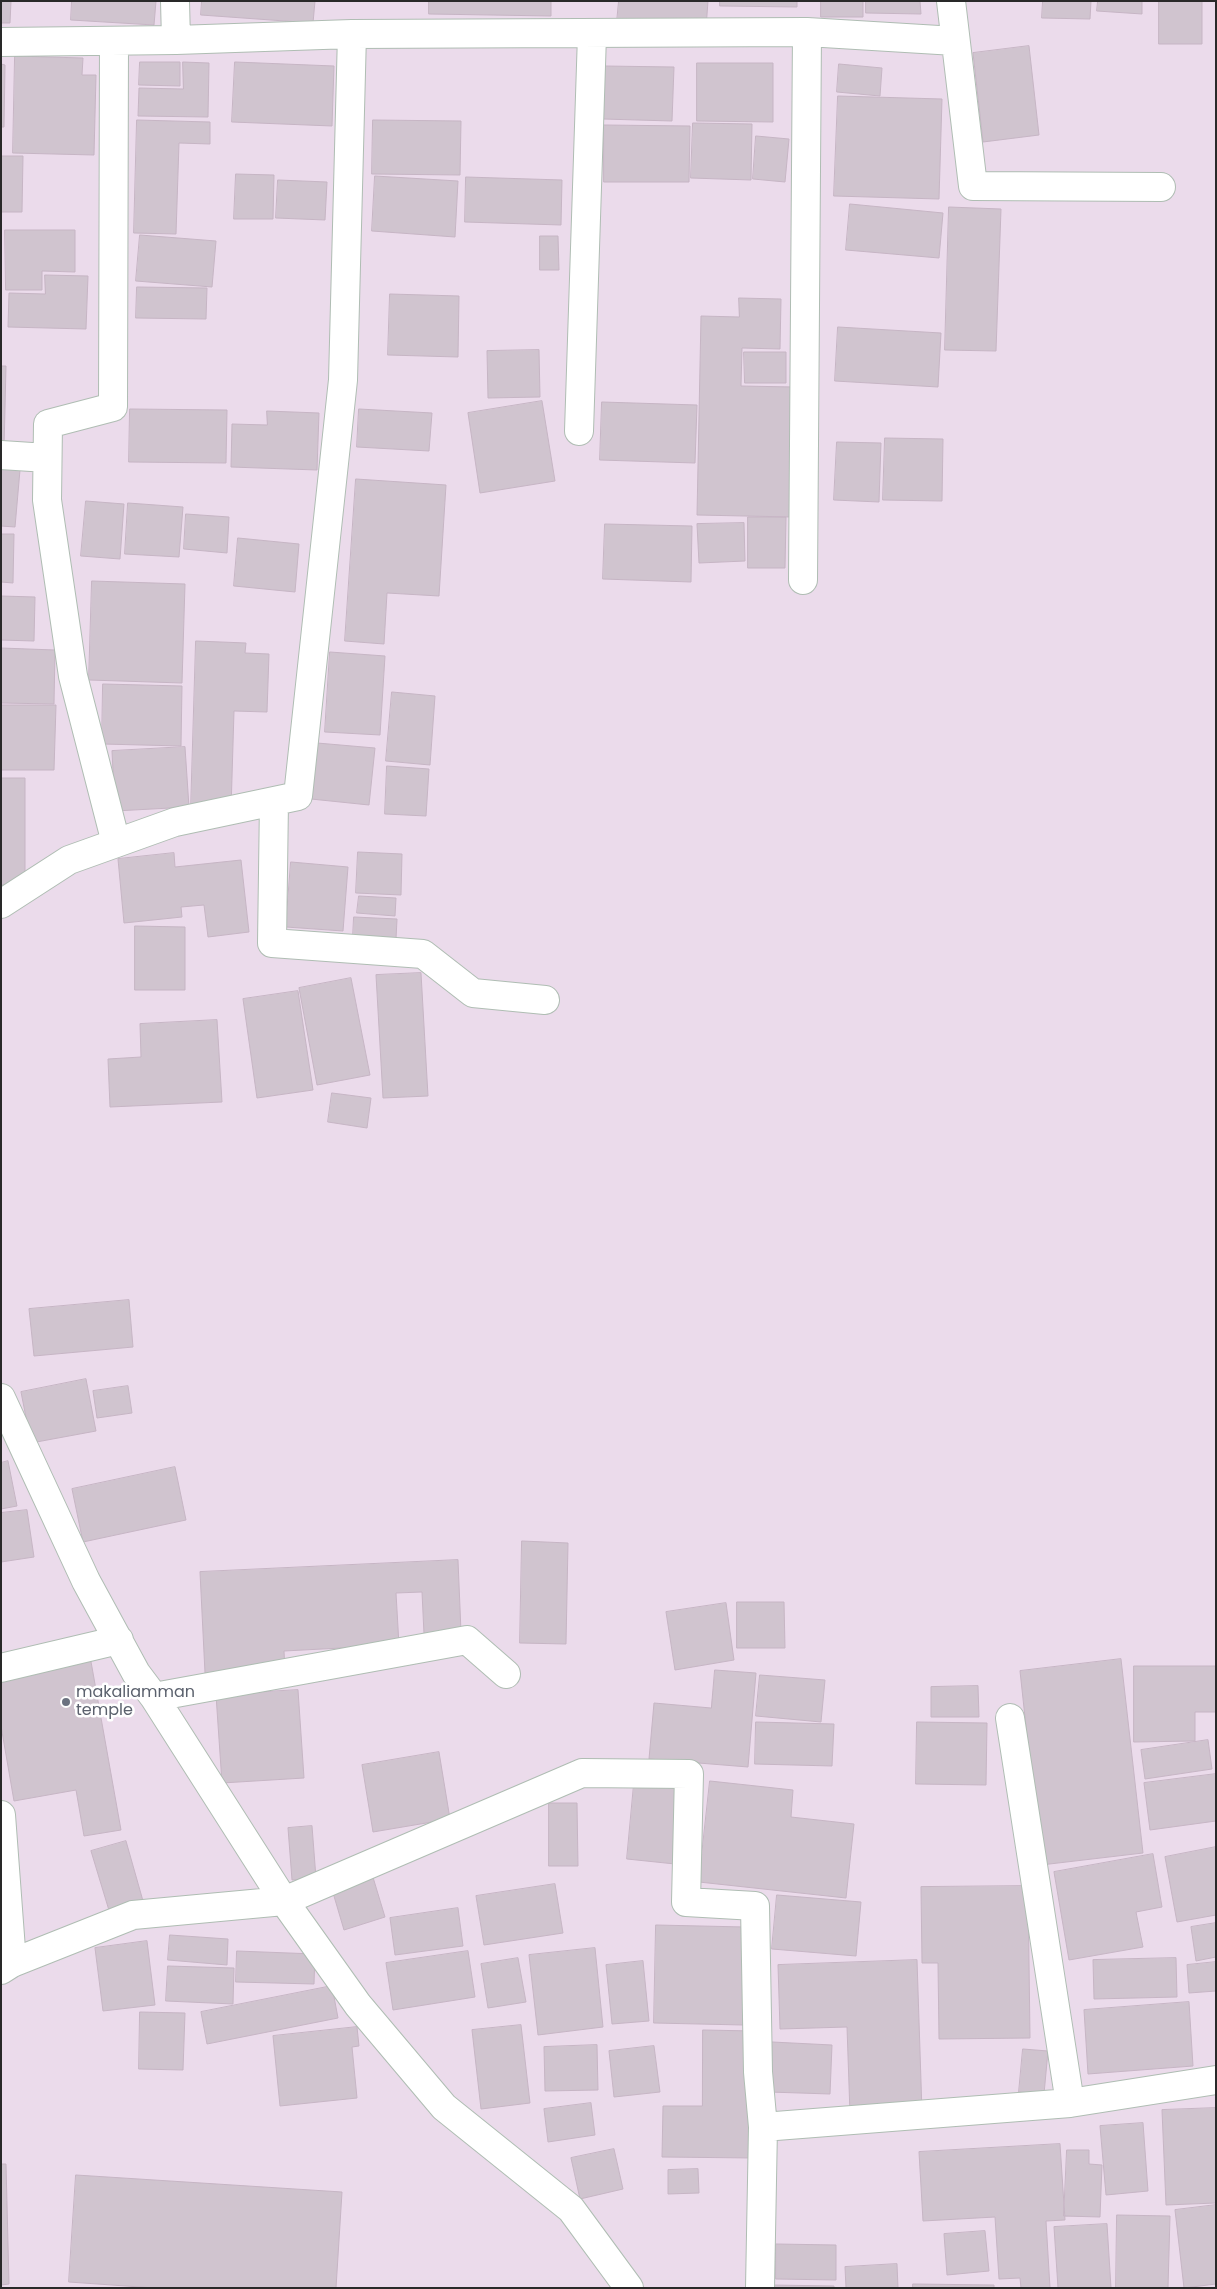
<!DOCTYPE html>
<html>
<head>
<meta charset="utf-8">
<style>
  body { margin:0 }
  #map { position:relative; width:1217px; height:2289px; overflow:hidden; background:#ebdbeb; font-family:Poppins,sans-serif }
  canvas { display:block }
  .frame { position:absolute; inset:0; border:2px solid #292929; pointer-events:none }
</style>
</head>
<body>
<div id="map">
<canvas width="1217" height="2289"></canvas>
<div class="frame"></div>
</div>
<script>
const ctx = document.querySelector('canvas').getContext('2d');
ctx.lineJoin = 'round';
function paint(path, color) {
  ctx.fillStyle = color;
  ctx.fill(path, 'evenodd');
}
function stroke(path, color, width, dash) {
  ctx.strokeStyle = color;
  ctx.lineWidth = width;
  ctx.lineCap = dash ? 'butt' : 'round';
  ctx.setLineDash(dash || []);
  ctx.stroke(path);
}
function label(font, color, halo, rows, align = 'center') {
  ctx.font = font + ' Poppins,sans-serif';
  ctx.lineWidth = 5;
  ctx.setLineDash([]);
  ctx.textBaseline = 'middle';
  ctx.strokeStyle = halo;
  ctx.fillStyle = color;
  for (const [text, x, y, turn = 0] of rows) {
    ctx.save();
    ctx.translate(x, y);
    ctx.rotate((+turn || 0) * Math.PI / 180);
    ctx.textAlign = isNaN(turn) ? turn : align;
    if (halo) ctx.strokeText(text, 0, 0);
    ctx.fillText(text, 0, 0);
    ctx.restore();
  }
}
const building = new Path2D(`
  M1 1H11L10 23H1Z
  M72 1H156L154 25 71 20Z
  M202 1H315L313 23 201 15Z
  M429 1H551V16L429 14Z
  M619 1H708L706 28 617 22Z
  M720 1H797V7L720 6Z
  M821 1H863V17H821Z
  M866 1H920L921 14 866 13Z
  M1043 1H1091L1090 19 1042 18Z
  M1098 1H1142V14L1097 11Z
  M1159 1H1202V44H1159Z
  M1029 46 1039 135 983 142 973 53Z
  M15 56 83 58 82 75H96L94 155 13 153Z
  M140 62H180V86L139 85Z
  M183 62 209 63 208 117 138 116 139 88 183 89Z
  M235 62 334 66 332 126 232 122Z
  M697 63H773V122L697 121Z
  M1 64 5 65 4 127H1Z
  M839 64 882 68 880 96 837 92Z
  M604 66 674 67 672 121 603 119Z
  M838 96 942 99 939 199 834 196Z
  M137 120 210 122V144L179 143 176 234 134 233Z
  M373 120 461 121 460 175 372 174Z
  M693 123 752 124 751 180 691 178Z
  M604 125 690 126 689 182H604Z
  M756 136 789 139 785 182 753 179Z
  M1 156H23L22 212H1Z
  M236 174 274 175 273 219H234Z
  M375 176 458 181 455 237 372 231Z
  M466 177 562 180 561 225 465 222Z
  M278 180 327 182 325 220 276 218Z
  M850 204 943 213 939 258 846 250Z
  M949 207 1001 209 996 351 945 350Z
  M5 230H75V272L42 271V290H6Z
  M140 235 216 241 212 287 136 281Z
  M540 236H558L559 270H540Z
  M45 275 88 276 86 329 8 327 9 293 45 294Z
  M137 287 207 288 206 319 136 318Z
  M390 294 459 296 458 357 388 355Z
  M739 298 781 299 780 349 742 348 741 386 794 387 792 517 697 515 701 316 739 317Z
  M838 327 941 333 938 387 835 381Z
  M539 350 540 397 488 398 487 351Z
  M744 352H786V383H745Z
  M1 366H6L4 449H1Z
  M542 401 555 481 480 493 468 413Z
  M602 402 697 405 695 463 600 460Z
  M130 409 227 410 226 463 129 462Z
  M359 409 432 413 429 451 357 447Z
  M267 411 319 413 317 470 231 467 232 424 267 425Z
  M885 438 943 439 942 501 883 500Z
  M837 442 881 443 879 502 834 500Z
  M1 468 20 470 15 527 1 526Z
  M356 479 446 485 439 596 387 593 384 644 345 641Z
  M86 501 124 504 120 559 81 556Z
  M128 503 183 507 179 557 125 554Z
  M186 514 229 517 227 553 184 549Z
  M748 517H786L785 568H748Z
  M744 523 745 561 699 563 697 524Z
  M605 524 692 526 691 582 603 579Z
  M1 534H14L13 583 1 582Z
  M238 538 299 544 295 592 234 586Z
  M92 581 185 584 182 683 89 680Z
  M1 596 35 597 34 641 1 640Z
  M196 641 246 643 245 653 269 654 267 712 234 711 231 810 191 809Z
  M1 648 55 650 54 704 1 703Z
  M330 652 385 656 380 735 325 732Z
  M103 684 182 686 181 746 102 744Z
  M392 692 435 696 430 765 386 761Z
  M1 705H56L54 770H1Z
  M317 743 375 748 369 805 311 799Z
  M185 747 189 807 115 811 112 751Z
  M387 766 429 769 426 816 385 814Z
  M1 778H25V885H1Z
  M358 852 402 854 401 895 356 893Z
  M174 853 175 867 241 860 249 932 208 937 204 905 181 907 182 917 124 923 118 859Z
  M291 862 348 867 343 931 286 927Z
  M359 896 396 898 395 916 357 913Z
  M354 917 397 919 396 939 353 937Z
  M135 926 185 927V990H135Z
  M421 973 428 1096 383 1098 376 975Z
  M351 978 370 1075 317 1085 299 988Z
  M298 991 313 1090 257 1098 243 999Z
  M217 1020 222 1102 110 1107 108 1059 141 1057 140 1024Z
  M332 1093 371 1098 367 1128 328 1122Z
  M129 1300 133 1347 34 1356 29 1309Z
  M86 1379 96 1431 31 1443 21 1392Z
  M128 1386 132 1413 97 1418 93 1391Z
  M8 1461 17 1506 1 1509V1463Z
  M175 1467 186 1520 83 1542 72 1489Z
  M27 1510 34 1557 1 1562V1513Z
  M522 1541 568 1543 566 1644 520 1643Z
  M458 1560 461 1632 424 1634 422 1592 396 1593 399 1645 284 1651 285 1670 205 1673 200 1572Z
  M737 1602H784L785 1648H737Z
  M726 1603 734 1660 675 1670 666 1612Z
  M90 1656 121 1830 84 1836 76 1790 14 1801 1 1726V1671Z
  M1121 1659 1143 1853 1041 1865 1020 1671Z
  M1134 1666H1216V1712H1195V1741L1134 1742Z
  M715 1670 756 1673 748 1767 649 1759 654 1703 711 1708Z
  M760 1675 825 1680 821 1722 756 1716Z
  M978 1686 979 1717H931V1687Z
  M298 1690 304 1778 222 1783 216 1695Z
  M756 1722 834 1724 832 1766 755 1764Z
  M917 1722 987 1723 986 1785 916 1784Z
  M1208 1740 1212 1769 1145 1779 1141 1750Z
  M439 1752 450 1819 373 1832 362 1765Z
  M1216 1774V1821L1150 1830 1144 1783Z
  M710 1781 793 1790 791 1817 854 1824 846 1898 699 1882Z
  M634 1784 682 1789 675 1864 627 1859Z
  M549 1803H577L578 1866H549Z
  M312 1826 316 1878 292 1880 288 1828Z
  M126 1841 145 1908 111 1917 91 1851Z
  M1216 1847V1915L1177 1922 1165 1857Z
  M1153 1854 1162 1907 1136 1912 1143 1947 1069 1960 1054 1872Z
  M372 1874 385 1917 344 1930 331 1886Z
  M555 1884 563 1933 484 1945 476 1896Z
  M1028 1886 1030 2038 939 2039 938 1963H922L921 1887Z
  M777 1895 861 1902 856 1956 772 1949Z
  M458 1908 463 1946 395 1955 390 1918Z
  M1216 1923V1957L1196 1961 1191 1927Z
  M656 1925 745 1927 743 2025 654 2023Z
  M170 1935 228 1939 227 1965 168 1960Z
  M147 1941 155 2005 103 2011 95 1948Z
  M595 1948 603 2027 538 2035 529 1955Z
  M237 1951 315 1954 314 1984 236 1982Z
  M468 1951 475 1997 393 2010 386 1963Z
  M518 1958 526 2002 488 2008 481 1964Z
  M1176 1958 1177 1997 1094 1999 1093 1960Z
  M917 1960 922 2112 850 2114 847 2027 780 2029 778 1965Z
  M643 1961 649 2021 612 2024 606 1965Z
  M1216 1962V1991L1189 1993 1187 1965Z
  M168 1966 234 1968 233 2004 166 2001Z
  M332 1986 338 2018 207 2044 201 2012Z
  M1189 2002 1193 2066 1088 2074 1084 2010Z
  M140 2012 185 2013 183 2070 139 2069Z
  M521 2025 530 2103 481 2109 472 2030Z
  M357 2027 359 2046 352 2047 357 2098 280 2106 273 2036Z
  M703 2030 754 2031 753 2158 662 2157 663 2106H702Z
  M772 2042 832 2045 830 2094 769 2092Z
  M597 2045 598 2090 545 2091 544 2047Z
  M654 2046 660 2092 614 2097 609 2051Z
  M1023 2049 1048 2051 1044 2094 1019 2092Z
  M591 2103 595 2135 548 2142 544 2109Z
  M1216 2108V2203L1166 2205 1162 2110Z
  M1143 2123 1148 2191 1106 2195 1100 2126Z
  M1060 2144 1065 2220 1046 2221 1050 2288H1021L1020 2278 999 2279 995 2217 923 2221 919 2152Z
  M614 2149 623 2189 580 2199 571 2158Z
  M1067 2150H1089V2164L1102 2165 1100 2217 1064 2216Z
  M1 2164H6L9 2284 1 2285Z
  M698 2169 699 2193 668 2194V2170Z
  M76 2175 342 2192 336 2288H154L69 2282Z
  M1216 2205V2284L1184 2288 1175 2210Z
  M1117 2215 1170 2216 1168 2288H1116Z
  M1107 2224 1111 2288H1058L1054 2227Z
  M985 2231 989 2271 947 2275 944 2234Z
  M776 2244 836 2245V2280L776 2279Z
  M897 2264 898 2288H846L845 2267Z
  M913 2284 994 2285V2288H913Z
  M771 2285 834 2286V2288H771Z`);
paint(building, '#d0c4cf');
stroke(building, '#c6b5c4', 1);
const minor = new Path2D(`
  M175 1 176 40
  M951 1 973 186 1161 187
  M114 41 113 407 48 424 47 500 73 676 116 843
  M1 42 176 40 352 34 807 32 955 41
  M579 431 592 35
  M1 455 47 458
  M803 580 807 32
  M274 801 272 943 423 954 473 993 545 1000
  M1 904 69 860 175 822 298 796 343 380 352 34
  M1 1398 86 1581 136 1673 154 1697 284 1901 358 2005 444 2107 571 2209 629 2288
  M1 1668 119 1640
  M154 1697 467 1640 506 1674
  M1010 1718 1070 2103 1216 2080
  M1 1815 12 1963
  M1 1970 12 1963 133 1915 284 1901 582 1773 689 1774 686 1902 755 1906 758 2072 763 2127 760 2288
  M763 2127 1070 2103`);
stroke(minor, '#afbdb3', 30);
stroke(minor, '#fff', 28);
for (const [x, y, r, color] of [
  [66,1702,5,"#6b7280"]
]) {
  const dot = new Path2D();
  dot.arc(x, y, r, 0, 2 * Math.PI);
  ctx.fillStyle = color;
  ctx.fill(dot);
  stroke(dot, '#fff', 2);
}
label('16px', '#5b616d', '#fff', [
  ["makaliamman",76,1693],
  ["temple",76,1711]
], 'left');
</script>
</body>
</html>
